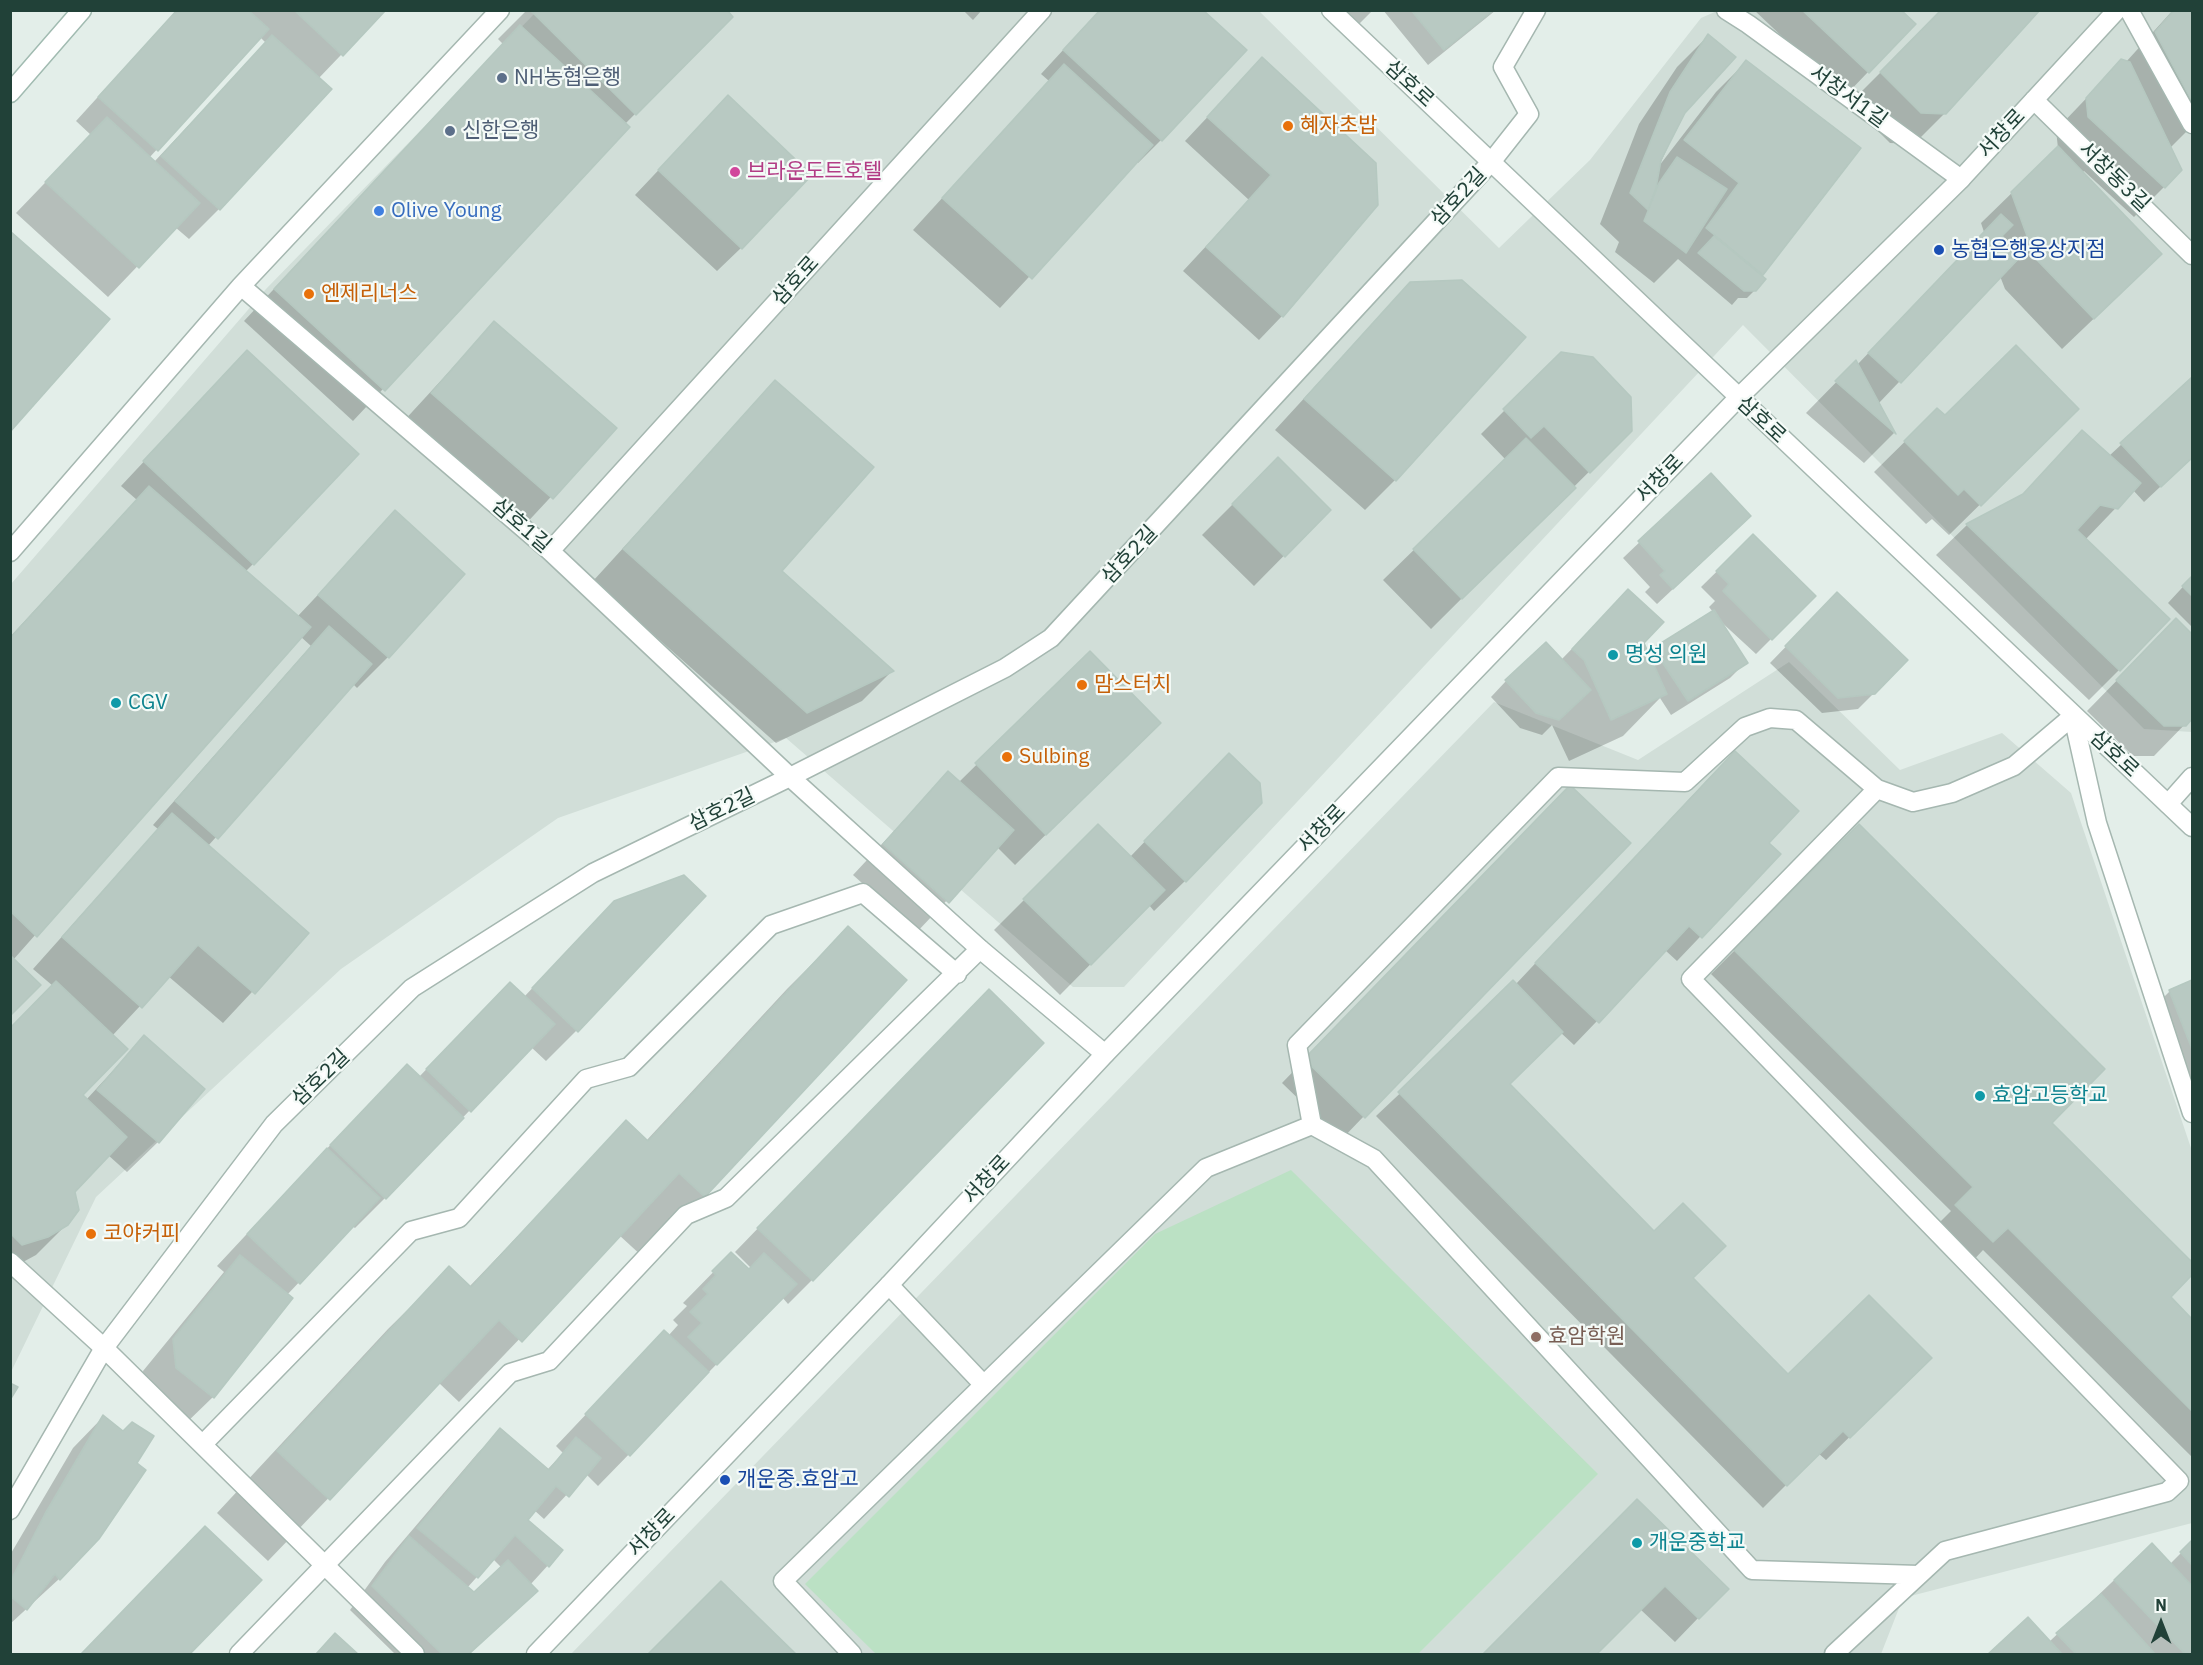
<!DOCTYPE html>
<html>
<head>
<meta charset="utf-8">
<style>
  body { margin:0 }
  #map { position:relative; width:2203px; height:1665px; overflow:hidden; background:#e3eee9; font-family:"IBM Plex Sans",sans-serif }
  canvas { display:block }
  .frame { position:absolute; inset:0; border:12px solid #214138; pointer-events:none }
  .north { position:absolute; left:2131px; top:1593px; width:60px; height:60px; -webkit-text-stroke:4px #f4faf7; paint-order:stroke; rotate:0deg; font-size:16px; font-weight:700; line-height:24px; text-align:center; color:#214138 }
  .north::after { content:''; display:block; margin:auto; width:21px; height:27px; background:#214138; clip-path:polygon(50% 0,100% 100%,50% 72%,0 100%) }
</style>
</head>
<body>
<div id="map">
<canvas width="2203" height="1665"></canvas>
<div class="frame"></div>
<div class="north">N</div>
</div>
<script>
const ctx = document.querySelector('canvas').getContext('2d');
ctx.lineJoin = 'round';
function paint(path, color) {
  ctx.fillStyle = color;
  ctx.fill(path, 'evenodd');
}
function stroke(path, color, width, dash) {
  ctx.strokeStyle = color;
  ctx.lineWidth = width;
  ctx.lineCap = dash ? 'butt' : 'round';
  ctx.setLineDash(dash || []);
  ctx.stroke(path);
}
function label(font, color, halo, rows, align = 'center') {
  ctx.font = font + ' "IBM Plex Sans","Noto Sans KR",sans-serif';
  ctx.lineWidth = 4.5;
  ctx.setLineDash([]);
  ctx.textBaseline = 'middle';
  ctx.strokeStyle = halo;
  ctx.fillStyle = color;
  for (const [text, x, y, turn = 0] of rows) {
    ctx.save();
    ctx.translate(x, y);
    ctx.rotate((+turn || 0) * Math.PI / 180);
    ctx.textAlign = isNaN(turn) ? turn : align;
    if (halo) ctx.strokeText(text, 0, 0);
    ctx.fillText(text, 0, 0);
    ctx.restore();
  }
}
paint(new Path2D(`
  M537 11H1259L1499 248 1590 160 1701 18 1717 11H2192V732L2144 729 1743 325 1124 987H1073L786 738 558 818 341 969 96 1197 11 1372V584L266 289Z
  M1789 662 1900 770 2002 733 2071 793 2192 1151V1523L1903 1598 1881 1654H571L1494 702 1638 760Z`), '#d1ded8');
paint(new Path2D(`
  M1291 1170 1598 1474 1418 1654H876L805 1584 1155 1234Z`), '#bbe1c4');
paint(new Path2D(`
  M177 10H384L318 79 219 209 189 239 175 227 108 297 16 213 91 135 76 121ZM260 37 266 43 154 162 149 158Z
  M527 10H725L731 17 625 124 628 127 353 421 244 321 503 44 498 39Z
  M963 10H982L973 20Z
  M1100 10 1161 140 1138 163 1136 162 1000 308 913 230 1049 81 1041 74Z
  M1344 10H1373L1358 25Z
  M1383 10H1496L1428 65Z
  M1754 10H1899L1868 72 1845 96Z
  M1943 10 1945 113 1914 144 1890 143 1850 103Z
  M2173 10H2192V126L2170 148 2164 187 2134 217 2084 171 2082 173 2130 284 2062 349 2005 289 2000 276 1878 404 1894 433 1864 463 1806 413 1856 362 1857 365 1984 232 1981 223 2058 148 2056 130 2122 61 2126 62Z
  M1708 36 1684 112 1659 166 1716 92 1746 62 1762 274 1755 290 1747 298H1738L1732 305 1678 259 1654 283 1615 252 1619 242 1600 224 1639 124 1677 67Z
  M1262 59 1375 164 1282 316 1259 340 1183 271 1249 200 1185 141Z
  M705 121 741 248 717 271 635 195Z
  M1410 283 1395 480 1365 510 1275 430Z
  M494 323 615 428 521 529 401 424Z
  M1561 354 1631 430 1431 629 1383 580 1506 460 1481 434Z
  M224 376 253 564 245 572 297 617 395 513 463 574 388 657 357 688 353 684 208 846 307 933 223 1023 168 976 112 1036 81 1096 86 1100 144 1037 158 1142 127 1172 108 1155 73 1191 67 1224 36 1255 10 1269V1029L53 986 33 969 158 829 153 825 311 646 300 636 13 960 10 1014V637L137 500 121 486Z
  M2192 379V457L2144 502 2133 490 2085 540 2119 670 2089 700 1936 555 1967 525 2019 498 2082 432 2109 456Z
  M775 382 779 571 892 671 862 701 776 743 593 581Z
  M2077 409 1949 535 1932 519 1926 524 1874 472 1937 410 1945 417Z
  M1278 459 1329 510 1254 586 1202 535Z
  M1710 475 1734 532 1657 604 1645 592 1650 587 1623 558Z
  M1753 536 1814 596 1756 654 1718 619 1746 662 1730 678 1671 715 1660 698 1623 736 1569 761 1552 725 1542 735 1520 728 1491 697 1506 681 1561 660 1628 591 1648 656 1713 612 1709 607 1715 601 1701 587Z
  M2192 577V627L2168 603Z
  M1837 594 1874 693 1858 709 1822 713 1770 663Z
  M2176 620 2192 636V717L2154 756H2133L2087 711Z
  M1090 653 1159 723 1015 865 997 847 917 932 853 875 948 773 958 783Z
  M1711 776 1779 854 1677 961 1665 950 1574 1045 1560 1032 1508 1085 1788 1376 1930 1358 1826 1460 1818 1453 1763 1508 1376 1116 1515 985Z
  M1198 786 1185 881 1154 911 1149 905 1060 995 994 930 1098 826 1130 857Z
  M1546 810 1364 1116 1341 1140 1282 1083Z
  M1859 826 2050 1123 2192 1264V1273L2169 1297 2192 1321V1457L1983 1250 1969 1265 1933 1229 1951 1211 1711 974Z
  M848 928 704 1196 643 1257 619 1235 459 1402 439 1383 268 1561 217 1513 388 1329 450 1268 469 1287 626 1123 646 1141 787 989Z
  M583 934 577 1030 546 1061 531 1047 385 1198 355 1228 352 1226 287 1295 213 1397 182 1427 146 1399 143 1371 224 1272 217 1266 300 1177 377 1096 419 1077 479 1014 524 997Z
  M2192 982V1104L2154 1007 2170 991Z
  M965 1014 1042 1043 812 1280 788 1304 782 1297 598 1486 586 1474 544 1519 534 1510 526 1520 561 1551 530 1585 512 1614 469 1654H395L350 1610 385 1562 477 1454 500 1430 547 1470 563 1453 556 1446 664 1332 668 1336 678 1325 673 1320 687 1306 683 1303 731 1254 749 1271 751 1268 735 1252ZM493 1559 502 1568 474 1594 467 1588Z
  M103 1417 59 1579 10 1624V1555L73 1448Z
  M1637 1501 1726 1589 1675 1642 1640 1609 1595 1654H1484Z
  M2192 1542V1654H1990L2028 1619 2049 1642 2151 1545 2170 1564Z
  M163 1570 260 1580 187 1654H82Z
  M721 1583 794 1654H650Z
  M335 1635 356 1654H316Z`), '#0003');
const building = new Path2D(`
  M177 10H248L269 29 158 151 98 97Z
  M294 10H386L343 56Z
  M530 10H727L733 17 636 115Z
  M1100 10H1203L1247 50 1162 141 1063 50Z
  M1411 10H1494L1444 50Z
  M1802 10H1901L1916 24 1869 73Z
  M1941 10H2040L1946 114 1921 113 1880 72Z
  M2174 10H2192V102L2155 32Z
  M520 25 630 127 385 391 274 289Z
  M1708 34 1736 57 1685 113 1661 160 1656 188 1648 210 1630 193 1670 92Z
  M272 35 332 89 220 210 161 156Z
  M1262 57 1376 163 1378 205 1283 317 1206 247 1271 175 1207 117Z
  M2121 59 2130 62 2182 170 2165 188 2088 117 2086 98Z
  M1746 60 1861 148 1763 275 1706 228 1739 183 1684 140Z
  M1064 64 1153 145 1032 279 942 198Z
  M728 95 812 175 742 249 658 170Z
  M107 117 200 203 139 268 45 182Z
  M2058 146 2162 254 2094 319 2035 258 2011 192Z
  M1677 157 1727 189 1686 253 1644 221 1659 183Z
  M2001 214 2013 225 2002 236 2022 255 1901 383 1868 353Z
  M10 231 110 319 10 432Z
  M1714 236 1766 279 1756 291H1744L1698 253Z
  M1462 280 1526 337 1396 481 1304 399 1410 282Z
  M494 321 617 428 553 499 431 393Z
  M2016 345 2079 409 1981 506 1964 489 1958 495 1904 441 1937 408 1945 415Z
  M247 350 359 454 254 565 143 461Z
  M1561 352 1593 357 1631 397 1632 431 1590 473 1544 426 1531 438 1503 409Z
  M1856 360 1896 434 1835 381Z
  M2192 377V458L2161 487 2120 443Z
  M775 380 874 467 782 571 894 671 807 713 623 549Z
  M2082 430 2141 483 2118 509 2100 505 2077 530 2170 619 2120 671 1966 524 2023 494Z
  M1526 438 1576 488 1462 599 1413 549Z
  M1278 457 1331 510 1285 557 1232 504Z
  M1711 473 1751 516 1673 589 1660 575 1665 571 1638 541Z
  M149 486 311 627 37 937 10 911V638Z
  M395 510 465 574 389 658 318 595Z
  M1753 534 1816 596 1772 640 1723 591 1729 584 1716 571Z
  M2192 576V596L2182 586Z
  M1628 589 1664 622 1644 643 1667 694 1611 720 1584 660 1572 649Z
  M1837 592 1908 660 1875 694 1838 698 1785 646Z
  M1714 610 1748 663 1688 701 1653 648Z
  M2176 618 2192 634V719L2186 726H2164L2116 680Z
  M329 626 372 664 218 839 175 801Z
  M1546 642 1591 690 1559 720 1536 713 1505 680Z
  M1090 651 1161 723 1046 835 975 763Z
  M1735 751 1799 811 1769 843 1781 854 1702 938 1689 926 1599 1023 1535 963Z
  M1229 753 1260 783 1262 803 1186 882 1144 841Z
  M948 771 1014 830 949 903 883 844Z
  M1570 785 1631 843 1365 1118 1304 1059Z
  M172 813 309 933 255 994 198 945 142 1008 62 937Z
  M1098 824 1165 890 1091 965 1023 899Z
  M1859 824 2105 1069 2052 1123 2192 1262V1275L2171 1297 2192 1319V1411L2008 1228 1993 1242 1955 1205 1973 1187 1733 949Z
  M684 875 706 896 578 1032 532 988 614 901Z
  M848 926 907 980 705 1197 679 1173 522 1342 499 1320 330 1500 277 1451 449 1266 471 1287 626 1120 648 1141Z
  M10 955 41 985 10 1016Z
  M1513 980 1563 1032 1510 1084 1654 1231 1683 1203 1726 1246 1693 1278 1788 1374 1869 1295 1932 1358 1850 1438 1843 1431 1787 1486 1398 1092Z
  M2192 980V1049L2169 990Z
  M56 981 128 1049 83 1095 127 1137 75 1192 79 1210 68 1225 48 1237 22 1245 10 1233V1028Z
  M510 982 555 1024 471 1112 426 1069Z
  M989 989 1044 1043 813 1281 757 1228Z
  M144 1035 205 1089 159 1143 97 1090Z
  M407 1064 464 1118 386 1199 330 1145Z
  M327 1148 380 1198 300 1284 247 1234Z
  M731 1252 749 1269 764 1253 797 1284 717 1365 688 1337 702 1323 690 1312 708 1294 703 1289 716 1275 712 1271Z
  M240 1255 293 1298 214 1398 176 1368 173 1339Z
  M664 1330 709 1372 630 1456 585 1414Z
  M10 1383 18 1387 10 1400Z
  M103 1415 123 1431 132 1422 154 1436 137 1463 146 1470 99 1539 60 1580 55 1574 27 1610 10 1596V1582L45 1514Z
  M500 1428 549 1470 576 1437 601 1458 569 1497 556 1486 528 1520 563 1550 549 1567 515 1535 478 1578 417 1528Z
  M1637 1499 1729 1589 1699 1619 1665 1586 1597 1654H1483Z
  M205 1526 262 1580 190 1654H81Z
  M409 1536 474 1592 508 1560 538 1591 469 1654H442L372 1586Z
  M2192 1540V1565L2180 1552Z
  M2152 1543 2192 1586V1654H2185L2114 1580Z
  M721 1581 796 1654H648Z
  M2101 1594 2155 1654H2076L2056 1633Z
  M2028 1617 2062 1654H1988Z
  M335 1633 358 1654H316Z`);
paint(building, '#b8c9c2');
stroke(building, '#b5c8c0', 1.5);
const service = new Path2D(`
  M1312 1125 1374 1159 1752 1570 1919 1575
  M10 1262 104 1348
  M889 1285 983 1384
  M203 1444 411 1231 459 1218 586 1079 629 1067 771 925 863 893 957 974
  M239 1654 510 1373 549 1361 686 1215 726 1198 980 949
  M852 1654 783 1581 1206 1168 1312 1125 1297 1045 1558 777 1685 782 1745 727 1770 718 1796 720 1877 789 1913 802 1952 793 2014 766 2073 716 2097 823 2192 1113
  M1834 1654 1945 1551 2167 1492 2179 1481 1691 979 1877 789`);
const minor = new Path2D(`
  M1726 10 1748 24 1961 179
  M2129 10 2192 124
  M2034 100 2192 255
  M241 286 550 551 790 777 980 949 1105 1054
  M550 551 1042 10
  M10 552 241 286 500 10
  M2168 804 2192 777
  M104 1348 415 1654
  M10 1510 104 1348 274 1124 412 988 593 873 790 777 1005 668 1051 638 1492 161 1529 114 1503 67 1536 10`);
const tertiary = new Path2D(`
  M1331 10 2192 827
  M536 1654 889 1285 1105 1054 1738 398 1961 179 2117 10`);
const secondary = new Path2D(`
  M10 93 82 10`);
stroke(service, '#a5b7b0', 21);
stroke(minor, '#a5b7b0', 21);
stroke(tertiary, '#a5b7b0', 21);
stroke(secondary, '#a1bbb1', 21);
stroke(service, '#fff', 18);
stroke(minor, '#fff', 18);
stroke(tertiary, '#fff', 18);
stroke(secondary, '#fff', 18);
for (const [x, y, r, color] of [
  [502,78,6,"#5c6f8a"],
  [1288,126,6,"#e8710a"],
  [450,131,6,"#5c6f8a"],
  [735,172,6,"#d1479c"],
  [379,211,6,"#3f7fe0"],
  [1939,250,6,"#1a4fb4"],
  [309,294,6,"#e8710a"],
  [1613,655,6,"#0f9aa8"],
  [1082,685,6,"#e8710a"],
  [116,703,6,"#0f9aa8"],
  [1007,757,6,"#e8710a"],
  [1980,1096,6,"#0f9aa8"],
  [91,1234,6,"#e8710a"],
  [1536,1337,6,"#8d6e63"],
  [725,1480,6,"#1a4fb4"],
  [1637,1543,6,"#0f9aa8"]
]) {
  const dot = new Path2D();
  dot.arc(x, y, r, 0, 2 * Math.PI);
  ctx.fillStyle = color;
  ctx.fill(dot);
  stroke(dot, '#f4faf7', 2);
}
label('21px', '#4e5e75', '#f4faf7', [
  ["NH농협은행",514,78],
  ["신한은행",462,131]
], 'left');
label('21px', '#214138', '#f4faf7', [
  ["삼호로",1409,84,43],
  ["서창서1길",1848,97,36],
  ["서창로",2002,134,-47],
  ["서창동3길",2114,177,44],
  ["삼호2길",1459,197,-47],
  ["삼호로",796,281,-48],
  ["삼호로",1761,420,43],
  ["서창로",1660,479,-46],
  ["삼호1길",521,526,41],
  ["삼호2길",1130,555,-47],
  ["삼호로",2114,754,43],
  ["삼호2길",722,810,-26],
  ["서창로",1322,829,-46],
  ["삼호2길",321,1078,-44],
  ["서창로",987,1180,-47],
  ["서창로",652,1533,-46]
]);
label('21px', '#c56008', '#f4faf7', [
  ["혜자초밥",1300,126],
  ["엔제리너스",321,294],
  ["맘스터치",1094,685],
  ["Sulbing",1019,757],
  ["코야커피",103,1234]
], 'left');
label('21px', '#b23c85', '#f4faf7', [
  ["브라운도트호텔",747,172]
], 'left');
label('21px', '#366cbe', '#f4faf7', [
  ["Olive Young",391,211]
], 'left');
label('21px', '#164399', '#f4faf7', [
  ["농협은행웅상지점",1951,250],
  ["개운중.효암고",737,1480]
], 'left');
label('21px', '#0d838f', '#f4faf7', [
  ["명성 의원",1625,655],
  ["CGV",128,703],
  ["효암고등학교",1992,1096],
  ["개운중학교",1649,1543]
], 'left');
label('21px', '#785e54', '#f4faf7', [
  ["효암학원",1548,1337]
], 'left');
</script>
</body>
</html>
